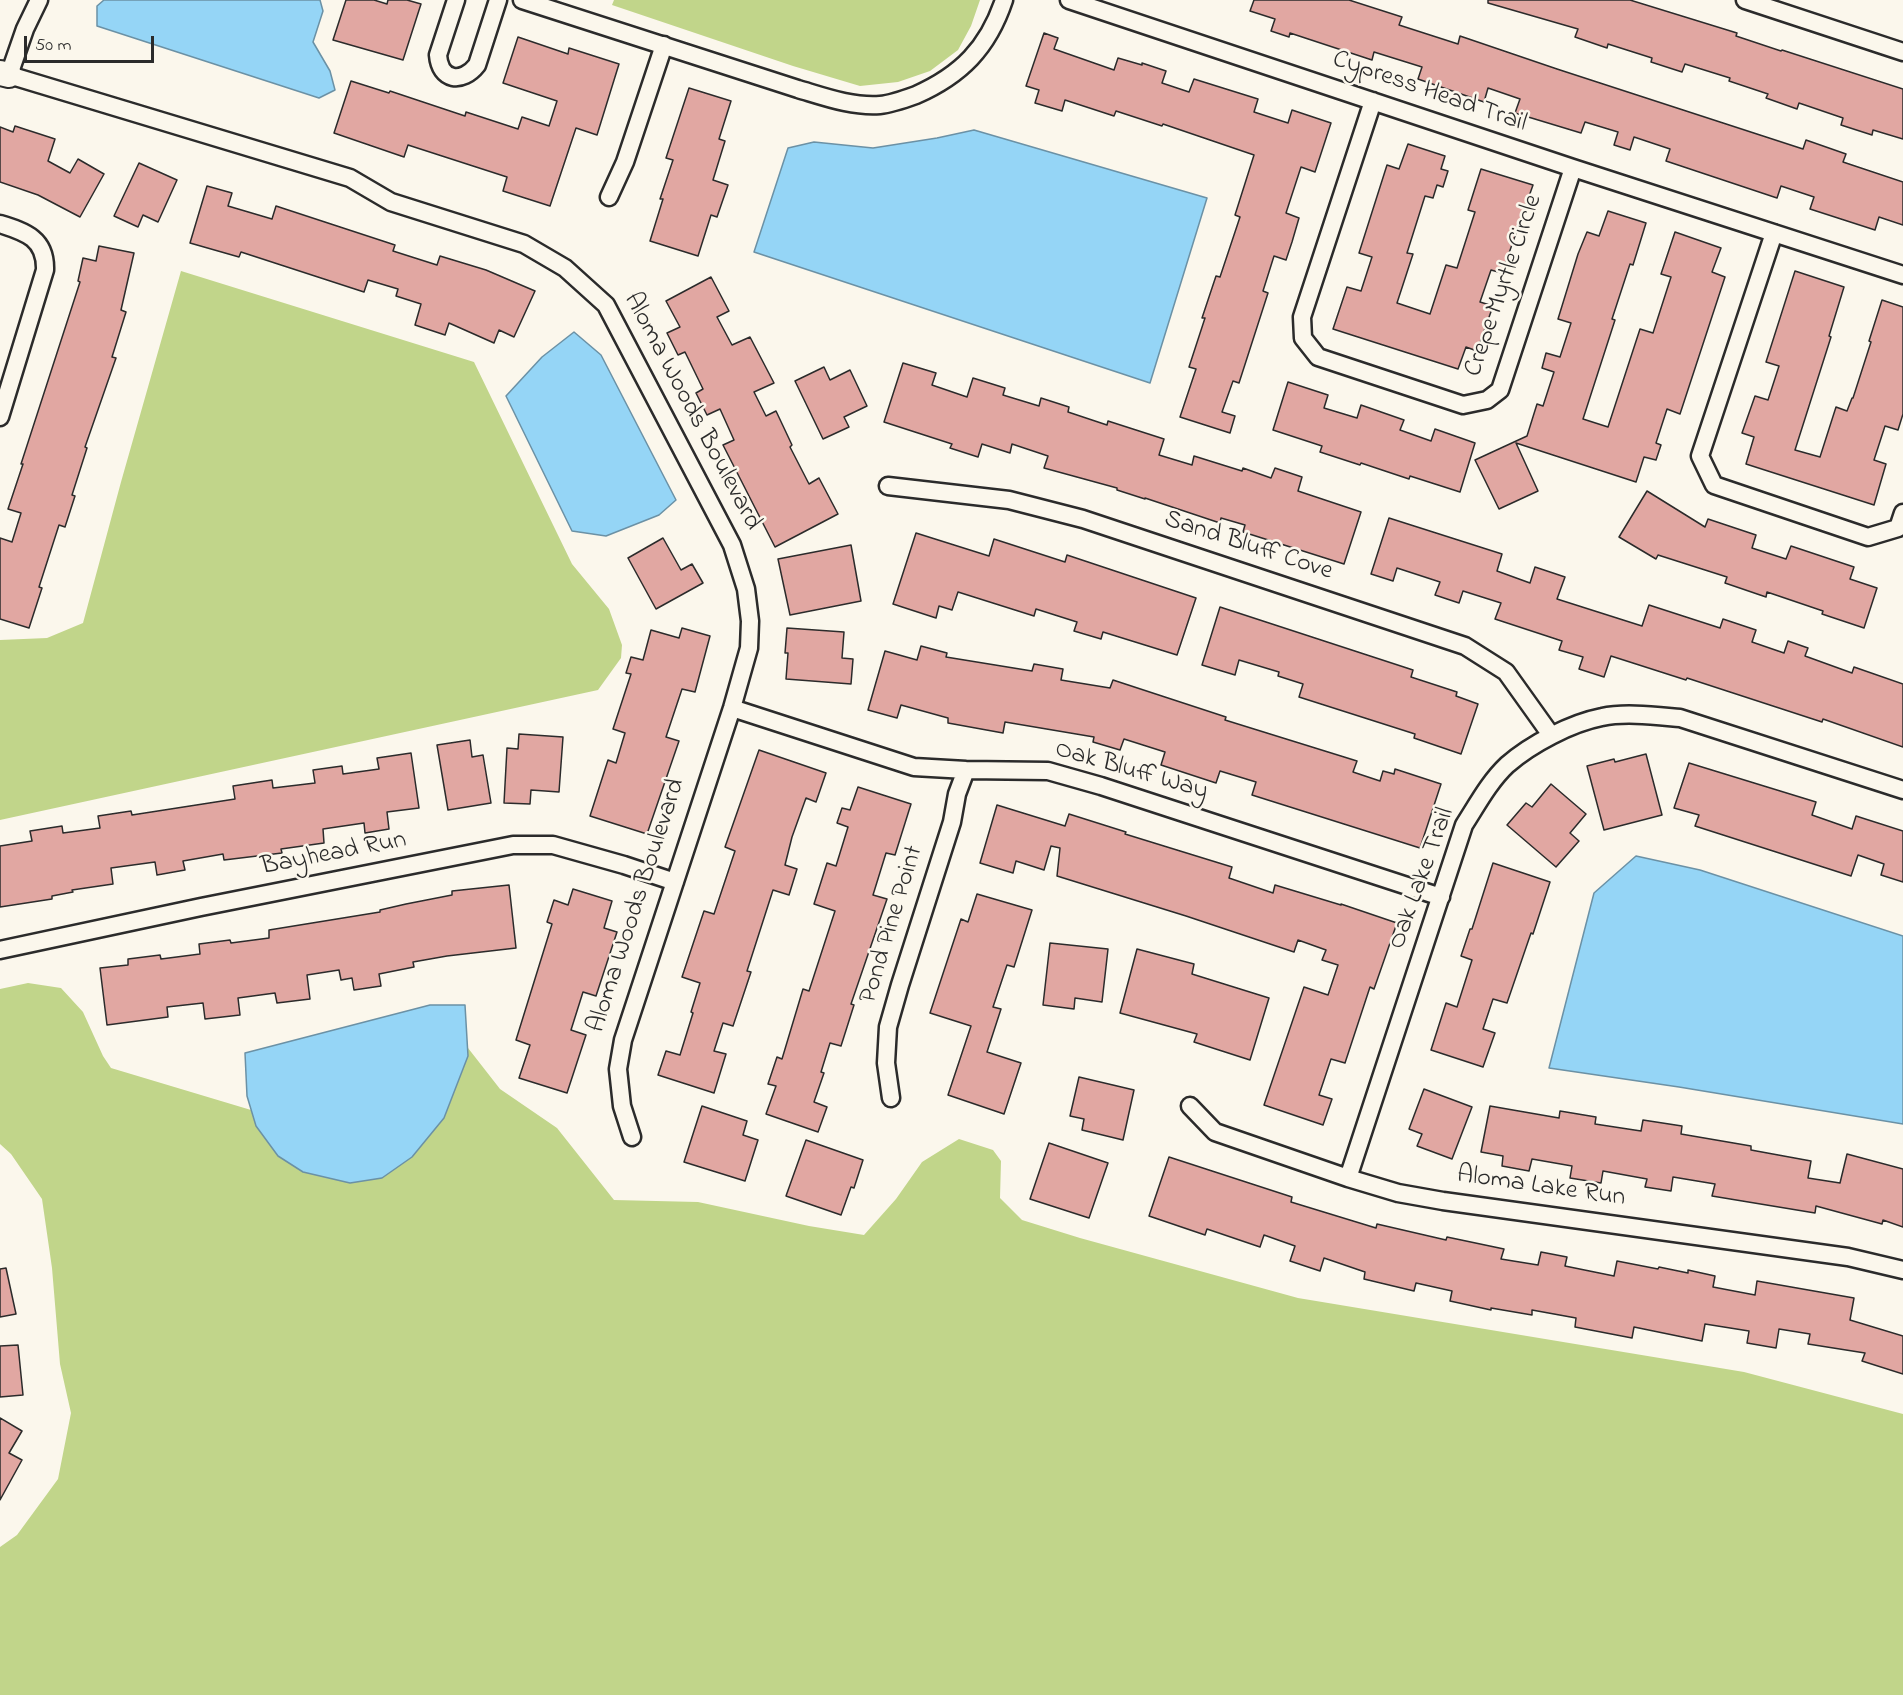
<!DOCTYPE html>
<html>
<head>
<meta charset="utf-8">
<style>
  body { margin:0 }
  #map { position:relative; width:1903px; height:1695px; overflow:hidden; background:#fbf7ec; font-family:"Indie Flower",sans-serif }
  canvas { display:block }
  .scale { position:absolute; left:24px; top:36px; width:130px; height:27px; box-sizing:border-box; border:3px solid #2b2b2b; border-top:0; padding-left:8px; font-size:18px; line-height:21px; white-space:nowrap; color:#2b2b2b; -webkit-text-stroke:4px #fbf7ec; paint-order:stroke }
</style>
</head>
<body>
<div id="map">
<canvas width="1903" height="1695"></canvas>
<div class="scale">50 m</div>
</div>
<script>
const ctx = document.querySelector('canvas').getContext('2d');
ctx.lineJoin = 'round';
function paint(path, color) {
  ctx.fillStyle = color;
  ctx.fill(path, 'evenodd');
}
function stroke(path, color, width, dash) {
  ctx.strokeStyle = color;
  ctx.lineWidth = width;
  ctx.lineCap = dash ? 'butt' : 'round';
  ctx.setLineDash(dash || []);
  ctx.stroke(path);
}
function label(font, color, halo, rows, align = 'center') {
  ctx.font = font + ' "Indie Flower",sans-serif';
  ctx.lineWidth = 5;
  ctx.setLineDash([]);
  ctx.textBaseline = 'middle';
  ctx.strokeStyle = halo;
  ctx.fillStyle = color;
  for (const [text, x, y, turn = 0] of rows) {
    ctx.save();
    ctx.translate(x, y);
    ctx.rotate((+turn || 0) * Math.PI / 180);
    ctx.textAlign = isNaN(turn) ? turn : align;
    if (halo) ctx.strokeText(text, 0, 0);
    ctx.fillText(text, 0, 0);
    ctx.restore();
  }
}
paint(new Path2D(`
  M614 0H980L971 26 958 50 930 71 898 82 860 86 793 66 612 5Z
  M181 271 474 362 572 564 609 609 622 645 621 658 598 690 0 820V640L47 638 83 623 121 482Z
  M28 983 61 988 83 1012 103 1056 111 1068 251 1110 256 1126 278 1156 303 1172 444 1118 468 1056V1048L500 1089 557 1128 614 1200 698 1202 809 1226 864 1235 896 1199 922 1162 959 1139 993 1150 1001 1161 1000 1198 1022 1220 1080 1238 1298 1298 1744 1372 1903 1414V1695H0V1547L17 1535 58 1479 71 1413 60 1364 52 1268 42 1199 11 1154 0 1144V989Z`), '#c1d58a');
const water = new Path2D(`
  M104 0H320L323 11 313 42 330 71 335 90 319 98 97 26V6Z
  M974 130 1207 198 1150 383 754 252 788 148 814 142 873 148 937 138Z
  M574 332 601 355 676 500 659 515 606 536 572 531 506 396 542 357Z
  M1636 856 1700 870 1903 936V1124L1679 1087 1549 1068 1594 893Z
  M430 1005H465L468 1056 444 1118 412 1157 382 1178 350 1183 303 1172 278 1156 256 1126 247 1096 245 1053Z`);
paint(water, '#95d5f6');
stroke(water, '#6b91a5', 1.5);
const building = new Path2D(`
  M346 0H374L387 4 388 0H407L421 4 403 60 333 40Z
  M1254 0H1349L1402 17 1399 25 1458 44 1460 36 1557 69 1803 149 1806 140 1846 154 1843 162 1903 182V225L1879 217 1875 230 1810 209 1814 197 1781 186 1777 198 1666 161 1670 149 1634 137 1630 150 1614 145 1618 132 1585 122 1581 133 1515 113 1520 99 1488 88 1484 102 1418 79 1422 67 1374 52 1372 60 1290 33 1289 37 1271 31 1275 19 1250 11Z
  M1488 0H1630L1737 33 1736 36 1781 51 1782 50 1903 89V139L1873 130 1872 135 1841 125 1843 118 1799 103 1797 109 1766 98 1768 94 1729 81 1730 78 1685 64 1682 72 1651 62 1652 58 1608 44 1607 48 1575 37 1578 29 1488 3Z
  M1044 33 1058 38 1054 49 1114 70 1118 58 1142 65V63L1166 71 1162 83 1189 92 1194 79 1258 99 1254 112 1288 123 1292 110 1331 123 1315 172 1301 167 1286 213 1299 218 1292 242 1286 260 1274 256 1263 291 1268 293 1239 383 1233 381 1222 412 1235 416 1230 433 1180 417 1196 369 1189 367 1205 318H1202L1216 276 1220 277 1240 217 1235 215 1254 155 1163 124 1162 126 1116 111 1114 116 1065 100 1062 111 1035 103 1039 90 1026 86Z
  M518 37 568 54 569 48 619 64 597 135 576 128 550 206 503 191 507 177 408 145 404 157 334 133 351 81 389 93 390 91 465 116 466 112 518 129 522 117 549 126 557 101 503 83Z
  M689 88 731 101 719 139 725 141 713 180 728 185 717 217 711 215 698 256 650 241 663 199H660L673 160 666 158Z
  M15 126 55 139 48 161 70 173 78 159 104 174 80 217 38 195 0 182V127L13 132Z
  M1408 144 1445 156 1441 169 1448 171 1443 187 1437 185 1433 198 1425 196 1407 253 1413 254 1397 303 1430 314 1446 265 1457 268 1475 212 1468 210 1481 169 1533 185 1502 273 1491 270 1480 302 1493 306 1477 351 1466 347 1458 369 1333 329 1347 287 1361 291 1372 257 1359 253 1387 165 1399 169Z
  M139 163 177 180 158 222 143 215 138 227 114 216Z
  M207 186 232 193 228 206 272 219 276 206 395 245 393 251 437 265 440 256 486 270 535 291 514 337 499 330 494 343 449 323 445 335 415 325 421 304 396 296 398 289 368 280 364 292 241 252 239 257 190 243Z
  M1608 211 1646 223 1633 265 1630 264 1612 319 1615 320 1583 419 1608 427 1640 329 1653 333 1671 277 1661 274 1675 232 1721 248 1712 272 1725 277 1680 414 1667 409 1656 443 1661 445 1656 460 1644 457 1636 482 1516 443 1538 491 1499 509 1475 460 1527 436 1537 404 1543 406 1554 372 1542 368 1546 353 1560 357 1571 323 1558 319 1578 254 1587 232 1599 236Z
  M99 246 134 253 121 310 126 312 112 357 116 358 85 447 87 448 72 495 75 496 65 527 59 525 39 587 42 588 29 628 0 619V538L12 542 21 513 8 509 23 464H21L80 282 78 281 83 258 96 261Z
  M1795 271 1844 287 1829 336 1831 337 1795 450 1820 457 1836 407 1847 411 1852 398H1853L1871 342 1869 341 1882 300 1903 307V414L1898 430 1885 426 1874 460 1886 464 1874 505 1746 464 1754 437 1742 433 1755 396 1768 400 1779 366 1766 362Z
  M711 277 729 311 717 317 732 345 750 337 774 383 754 392 766 416 776 411 792 445 790 447 809 484 819 478 838 514 775 547 723 445 734 440 720 409 707 415 696 393 703 389 685 352 678 355 667 333 680 327 666 301Z
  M903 363 936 373 932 385 967 397 973 378 1005 388 1003 395 1039 406 1041 398 1069 407 1068 412 1107 425 1108 421 1164 439 1159 455 1192 465 1194 456 1242 471 1243 468 1271 478 1275 468 1302 477 1298 491 1361 512 1344 564 1243 532 1245 525 1221 518 1220 523 1145 498V499L1117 490V488L1044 468 1048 456 1012 444 1010 453 982 444 978 457 950 448 952 444 884 422Z
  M824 367 830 380 850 370 867 406 844 417 849 427 823 439 795 381Z
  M1288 382 1328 395 1324 408 1357 418 1361 405 1404 420 1400 430 1431 441 1435 429 1475 443 1460 492 1410 476 1409 479 1361 463 1360 465 1320 452 1322 446 1273 430Z
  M1647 491 1705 527 1708 519 1756 535 1752 548 1786 559 1791 546 1854 567 1850 579 1877 588 1864 628 1822 614 1823 611 1767 592 1766 597 1725 583 1727 577 1658 555 1656 559 1619 537Z
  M1389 518 1502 554 1497 571 1530 583 1535 567 1565 577 1557 599 1642 626 1649 605 1720 628 1723 619 1756 630 1752 642 1784 653 1788 641 1808 648 1805 656 1852 673 1854 667 1903 684V747L1823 719 1822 722 1687 678 1686 680 1611 656 1604 677 1579 669 1583 657 1559 650 1562 641 1495 619 1501 603 1463 591 1459 603 1435 595 1440 582 1397 568 1393 581 1371 574Z
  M916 533 989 556 994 539 1065 562 1067 555 1196 598 1177 655 1103 632 1101 639 1074 631 1077 622 1036 609 1034 616 958 592 952 610 939 606 936 618 893 604Z
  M663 538 681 570 692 564 703 583 656 609 628 558Z
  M851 545 861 601 790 615 778 559Z
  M1220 607 1413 670 1411 677 1457 692 1456 696 1478 704 1461 754 1414 738 1415 734 1299 697 1303 684 1278 676 1279 672 1239 660 1235 675 1202 665Z
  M682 628 710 636 695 692 682 689 666 737 679 741 647 834 590 816 608 760 616 763 625 733 613 729 631 674 626 673 631 657 643 660 651 630 679 638Z
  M787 628 844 632 842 658 853 659 851 684 786 679 788 653H785Z
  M921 646 947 653 946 657 1032 671 1034 664 1063 669 1061 680 1110 688 1113 680 1226 717 1225 720 1357 761 1353 772 1380 781 1383 771 1394 774 1395 769 1441 784 1420 848 1252 795 1256 782 1220 771 1216 783 1161 765 1165 752 1124 739 1120 750 1093 742 1094 737 1005 722 1003 733 948 723V718L901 705 897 718 868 710 885 651 917 660Z
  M519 734 563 737 559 792 531 790 530 804 504 803 507 748 518 749Z
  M470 740 472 757 483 755 491 803 448 810 437 745Z
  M759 750 826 773 816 802 806 798 792 837 785 865 797 869 789 895 773 890 747 971 751 972 733 1026 723 1023 714 1051 726 1054 714 1093 658 1075 666 1051 680 1055 693 1013 691 1012 700 983 682 977 704 911 714 914 735 851 725 847Z
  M411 753 419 808 387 812 389 829 365 833 364 823 323 829 324 843 281 849 282 853 224 860 223 854 183 861 185 870 157 875 155 862 111 868 113 884 72 890 73 892 52 896V899L0 907V846L32 841 30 831 62 826 63 833 100 828 98 816 131 811 132 815 235 799 233 786 272 780 273 788 315 783 313 770 342 766 343 774 379 769 377 758Z
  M1646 754 1662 815 1604 830 1587 766 1614 759 1615 762Z
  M1689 763 1816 802 1812 815 1852 829 1856 816 1903 831V882L1881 875 1884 864 1858 855 1851 876 1695 826 1699 815 1674 808Z
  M1551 784 1586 814 1570 833 1579 841 1556 867 1507 825 1526 803 1532 807Z
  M858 787 911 804 895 855 886 853 873 895 887 899 851 1004 854 1005 841 1046 830 1043 821 1072 824 1073 814 1102 827 1107 818 1132 766 1114 776 1086 768 1084 777 1057 782 1059 803 989 809 991 835 911 814 904 827 863 836 866 848 827 837 823 842 808 850 810Z
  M997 805 1065 826 1069 814 1126 832 1125 834 1232 867 1229 878 1273 893 1275 885 1341 905V904L1397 923 1374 989 1370 987 1345 1063 1331 1059 1319 1095 1332 1099 1323 1125 1264 1105 1304 987 1328 995 1338 965 1322 960 1326 950 1298 940 1294 952 1186 916 1057 876 1060 848 1051 846 1044 870 1016 861 1013 873 980 863Z
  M1493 863 1550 882 1533 934 1531 933 1507 1003 1493 999 1483 1029 1495 1033 1483 1067 1431 1050 1446 1003 1457 1007 1472 960 1461 956 1470 929H1472Z
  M509 885 516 948 447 956 413 962 414 967 379 974 381 986 354 990 352 978 341 980 339 970 307 975 310 999 277 1003 275 993 238 998 240 1015 205 1019 203 1003 167 1007 168 1017 107 1025 100 968 128 965V959L160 955 161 959 200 954 199 944 230 940 231 943 269 938V930L380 912V910L406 904 452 895V891Z
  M573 889 612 901 604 928 617 932 596 996 583 992 571 1030 586 1035 567 1093 519 1078 530 1045 516 1040 552 924 547 922 554 900 568 905Z
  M977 894 1032 910 1014 967 1007 965 993 1007 1001 1009 987 1052 1021 1063 1004 1114 948 1095 971 1026 930 1013 961 919 968 922Z
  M1050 943 1108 949 1102 1002 1075 998 1074 1009 1043 1005Z
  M1137 949 1194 964 1192 974 1269 998 1250 1060 1194 1042 1197 1034 1120 1013Z
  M1079 1077 1134 1090 1123 1140 1082 1130 1084 1119 1070 1116Z
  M1424 1089 1472 1107 1452 1159 1417 1146 1422 1134 1409 1129Z
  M702 1106 747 1121 743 1135 758 1140 745 1181 684 1162Z
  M1490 1106 1559 1118 1560 1111 1596 1117 1595 1124 1641 1131 1643 1120 1682 1126 1681 1134 1751 1146V1150L1811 1161 1808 1178 1840 1183 1847 1154 1903 1169V1227L1883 1220 1882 1224 1816 1206 1815 1213 1712 1196 1715 1184 1673 1177 1671 1191 1645 1187 1647 1179 1603 1171 1601 1183 1570 1178 1572 1166 1532 1159 1529 1171 1502 1166 1503 1156 1481 1152Z
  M806 1140 863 1160 854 1188 851 1187 841 1215 786 1196Z
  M1049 1143 1108 1163 1089 1218 1030 1199Z
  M1169 1157 1292 1197 1291 1202 1376 1228 1377 1224 1446 1240 1447 1237 1504 1249 1501 1259 1538 1265 1541 1252 1567 1257 1565 1266 1614 1276 1617 1261 1658 1269 1659 1267 1688 1273V1270L1715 1276 1713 1287 1755 1295 1757 1281 1854 1298 1850 1320 1903 1336V1374L1862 1361 1865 1353 1808 1344 1810 1334 1779 1329 1776 1348 1747 1343 1749 1331 1705 1324 1702 1341 1634 1327 1632 1338 1575 1327 1576 1318 1532 1310V1315L1491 1308V1310L1450 1301 1452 1291 1416 1283 1414 1291 1364 1279 1365 1272 1324 1258 1320 1271 1290 1261 1295 1246 1264 1235 1260 1247 1207 1229 1205 1235 1149 1216Z
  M6 1268 16 1314 0 1317V1269Z
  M18 1345 23 1395 0 1397V1346Z
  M0 1418 22 1431 9 1453 22 1460 0 1500Z`);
paint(building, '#e1a7a2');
stroke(building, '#2b2b2b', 1.5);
const street = new Path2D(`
  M39 0 25 29 9 75 350 178 391 202 524 244 565 268 606 305 732 545 746 589 750 621 749 648 732 708 623 1040 618 1069 622 1106 632 1137
  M456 0 438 55C440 81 462 84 477 65L498 0
  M522 0 798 89C825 97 852 107 880 105 891 104 905 99 916 95 961 75 988 48 1004 0
  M1069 0 1573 168 1903 275
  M1745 0 1903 52
  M1373 101 1302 317 1303 338 1318 357 1463 405 1487 400 1500 390 1573 168
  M609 197 625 162 664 45
  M0 224C26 232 46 239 45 270L0 417
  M1774 233 1700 456 1714 485 1868 537 1898 528 1903 513
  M888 486 1009 500 1083 519 1465 646 1506 672 1551 735
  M732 708 914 767 966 770 1048 771 1101 786 1441 897
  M0 950 201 907 513 845H553L624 865 675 882
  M891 1098 886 1063 888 1027 900 985 952 822 957 794 966 770
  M1190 1106 1215 1132 1348 1178 1398 1193 1443 1201 1848 1257 1903 1270
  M1348 1178 1464 825C1477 805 1489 782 1507 765 1531 744 1571 723 1602 717 1625 712 1657 716 1680 718L1903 790`);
const secondary = new Path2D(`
  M0 73 9 75`);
stroke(street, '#2b2b2b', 21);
stroke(secondary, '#2b2b2b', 28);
stroke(street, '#fbf7ec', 16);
stroke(secondary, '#fbf7ec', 24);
label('26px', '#2b2b2b', '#fbf7ec', [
  ["Cypress Head Trail",1429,93,19],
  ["Crepe Myrtle Circle",1505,286,-71],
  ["Aloma Woods Boulevard",691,412,62],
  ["Sand Bluff Cove",1248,547,18],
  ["Oak Bluff Way",1131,772,16],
  ["Bayhead Run",334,855,-11],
  ["Oak Lake Trail",1423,879,-70],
  ["Aloma Woods Boulevard",638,906,-72],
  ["Pond Pine Point",893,925,-73],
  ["Aloma Lake Run",1541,1188,8]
]);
</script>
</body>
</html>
